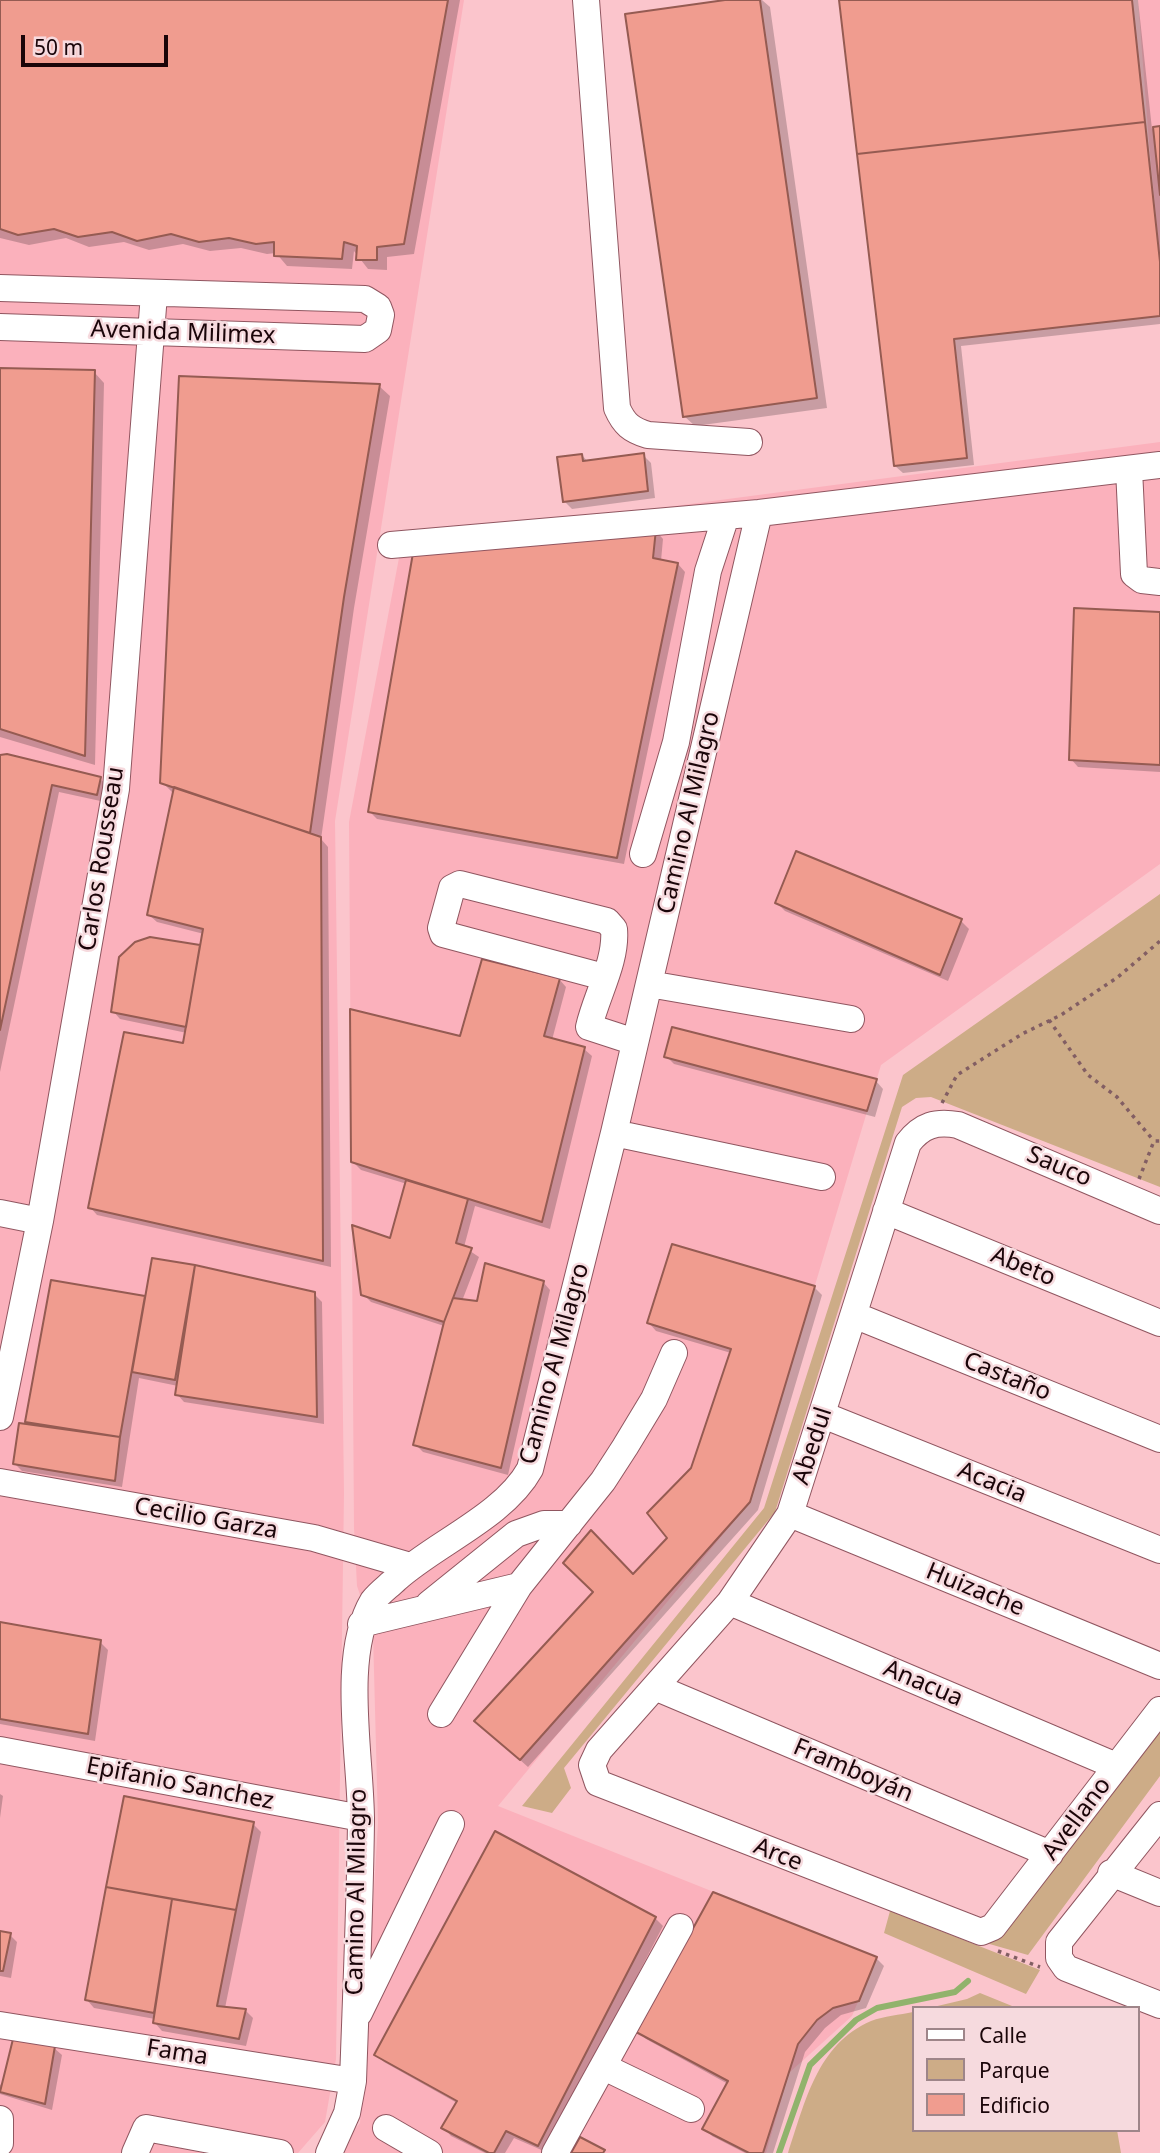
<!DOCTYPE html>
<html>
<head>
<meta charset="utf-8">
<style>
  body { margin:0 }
  #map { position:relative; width:1160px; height:2153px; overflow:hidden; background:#fbc5cc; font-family:"Noto Sans",sans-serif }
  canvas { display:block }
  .legend { position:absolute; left:912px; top:2006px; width:228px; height:126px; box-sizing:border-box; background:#f6dade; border:2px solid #9e8589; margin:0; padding:9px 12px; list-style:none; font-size:21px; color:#1a0509 }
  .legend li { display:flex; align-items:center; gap:14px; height:35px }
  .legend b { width:35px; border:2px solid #9e8589 }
  .scale { position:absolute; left:21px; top:35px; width:147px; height:32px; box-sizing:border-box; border:4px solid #1a0509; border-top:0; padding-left:9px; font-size:21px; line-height:24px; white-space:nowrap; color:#1a0509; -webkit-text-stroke:5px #f6dade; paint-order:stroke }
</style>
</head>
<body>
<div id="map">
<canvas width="1160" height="2153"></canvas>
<ul class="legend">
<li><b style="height:9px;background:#fff"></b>Calle</li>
<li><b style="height:19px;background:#cdac87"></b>Parque</li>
<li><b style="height:19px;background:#f09c8f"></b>Edificio</li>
</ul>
<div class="scale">50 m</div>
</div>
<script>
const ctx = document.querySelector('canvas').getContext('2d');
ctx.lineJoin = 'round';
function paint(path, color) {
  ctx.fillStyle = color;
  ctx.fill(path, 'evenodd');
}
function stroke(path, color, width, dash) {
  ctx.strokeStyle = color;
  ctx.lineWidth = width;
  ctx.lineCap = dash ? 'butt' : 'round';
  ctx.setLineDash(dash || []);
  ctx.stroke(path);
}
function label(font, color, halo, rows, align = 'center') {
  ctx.font = font + ' "Noto Sans",sans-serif';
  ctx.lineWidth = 5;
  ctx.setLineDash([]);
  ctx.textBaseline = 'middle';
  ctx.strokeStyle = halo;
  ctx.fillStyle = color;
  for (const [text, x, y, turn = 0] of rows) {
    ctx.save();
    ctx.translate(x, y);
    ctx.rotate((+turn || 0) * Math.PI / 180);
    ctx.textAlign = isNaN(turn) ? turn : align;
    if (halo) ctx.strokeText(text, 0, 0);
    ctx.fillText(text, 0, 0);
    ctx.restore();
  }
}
paint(new Path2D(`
  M0 0H464L335 821 344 1493 336 2059 325 2122 298 2153H0Z
  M1138 0H1160V258L1149 143Z
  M1160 442V864L881 1065 750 1502 498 1806 877 1957 852 2016 789 2073 766 2153H335L360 2123 378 1823 373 1633 357 1586 354 1528 349 822 402 542Z`), '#fbb1bc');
paint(new Path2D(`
  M1160 894V1187L931 1097 916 1098 902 1107 775 1512 564 1768 571 1788 552 1813 522 1806 764 1508 903 1075Z
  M1160 1725V1776L1028 1955 986 1943Z
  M890 1911 1040 1970 1026 1994 884 1933Z
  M980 1993 1017 2008H929L967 1999Z
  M913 2012V2130H1117L1121 2153H788C805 2103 817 2044 871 2021 884 2016 900 2015 913 2012Z`), '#cdac87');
paint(new Path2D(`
  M0 0H460L414 254 387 257V270L368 269 354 251 352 269 287 266 276 253 267 254 241 248 210 251 183 244 149 250 124 242 89 247 66 238 29 245 0 238Z
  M737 0H762L770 7 827 408 695 426 684 416Z
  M841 0H1138L1152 129 1160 128V324L961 346 974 465 903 473 895 466Z
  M0 370 94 372 104 383 95 765 0 737Z
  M379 386 390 396 354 608 321 839 328 847 331 1267 97 1215 90 1207 185 1045 187 1033 120 1019 113 1011 150 939 202 947 204 934 157 922 149 915 174 794 162 782Z
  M582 455 588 462 643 455 651 463 655 498 572 509 564 501Z
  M656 531 663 539 661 561 678 564 685 572 624 864 377 819 369 811Z
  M1160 614V772L1078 767 1071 759Z
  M0 757 100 779 108 786 105 802 59 792 0 1072Z
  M797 854 961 921 969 929 948 981 785 911 777 903Z
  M559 979 566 987 552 1040 584 1049 592 1056 550 1229 475 1206 464 1247 479 1257 462 1301 478 1303 543 1282 550 1290 508 1475 423 1452 415 1444 444 1326 371 1302 363 1294 391 1240 407 1184 361 1170 353 1162 461 1038Z
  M666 1056 876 1081 883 1089 875 1117 674 1064Z
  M153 1260 314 1294 322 1302 324 1424 184 1402 177 1394 178 1386 139 1378 122 1487 22 1471 14 1463 32 1427 27 1421 53 1282 146 1298Z
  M814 1287 822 1295 758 1510 528 1767 484 1728 595 1592 633 1577 670 1538 731 1353 656 1331 649 1323Z
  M0 1624 100 1642 108 1650 95 1741 0 1724Z
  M0 1794 3 1796 0 1818Z
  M125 1798 253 1824 261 1832 225 2008 245 2010 253 2018 246 2046 162 2031 155 2023V2019L94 2008 87 2000Z
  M655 1918 663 1926 546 2152 514 2138 505 2153H485L451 2136 444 2128 457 2103 384 2062 376 2054Z
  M0 1933 10 1935 17 1942 11 1978 0 1976Z
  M876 1958 884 1966 866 2008 841 2015 825 2028 805 2052 773 2153H745L712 2136 705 2128 728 2084 646 2039 639 2032Z
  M54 2048 62 2055 52 2110 0 2094V2085Z`), '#0003');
stroke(new Path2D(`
  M779 2153 810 2065 856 2020 877 2008 955 1992 968 1981`), '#91b36c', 6);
const building = new Path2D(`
  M0 0H448L404 244 377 247V260H356L357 246 344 242 342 259 274 256V242L256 244 229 238 199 242 171 234 137 241 112 232 78 237 54 229 18 235 0 229Z
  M725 0H760L817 398 683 417 625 14Z
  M839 0H1132L1145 122 857 154Z
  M1145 122 1160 262V316L954 339 967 458 894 466 857 154Z
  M1160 126V195L1153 127Z
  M0 368 95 370 85 756 0 729Z
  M179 376 380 384 344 597 310 833 160 783Z
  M644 453 648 491 563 502 557 457 582 454 583 461Z
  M656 529 653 558 678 563 617 858 368 812 413 553Z
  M1074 608 1160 612V765L1069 760Z
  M7 754 101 777 97 795 52 785 0 1030V755Z
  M174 787 321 837 323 1261 88 1208 124 1032 183 1043 203 929 147 915Z
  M796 851 962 919 940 975 775 903Z
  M150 937 200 945 186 1027 111 1012 119 957 135 942Z
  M482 959 560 978 544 1036 585 1047 542 1222 351 1162 350 1009 460 1036Z
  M672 1027 877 1079 867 1111 664 1057Z
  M406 1180 468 1199 456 1243 472 1248 444 1322 361 1295 352 1225 390 1238Z
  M672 1244 815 1286 750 1502 520 1760 474 1721 593 1592 563 1563 591 1530 633 1574 667 1538 647 1513 691 1468 731 1349 647 1323Z
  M152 1258 195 1265 175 1380 132 1372Z
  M485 1263 544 1281 501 1468 413 1445 444 1322 453 1298 477 1301Z
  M195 1265 315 1292 317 1417 175 1395Z
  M51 1280 145 1296 120 1437 25 1422Z
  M19 1423 120 1437 115 1481 13 1464Z
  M0 1622 101 1640 88 1734 0 1719Z
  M124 1796 254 1822 236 1910 106 1887Z
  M495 1831 656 1917 538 2146 506 2131 494 2153H489L441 2128 457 2101 374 2055Z
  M106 1887 172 1899 154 2013 85 2000Z
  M713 1892 877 1957 859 2001 833 2008 817 2020 798 2044 763 2153H749L702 2129 728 2081 636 2032Z
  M172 1899 236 1910 217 2006 246 2009 239 2039 153 2023Z
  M0 1931 11 1933 3 1971H0Z
  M13 2039 55 2046 45 2104 0 2092Z
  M580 2137 605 2150 603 2153H571Z`);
paint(building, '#f09c8f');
stroke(building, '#955b52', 2);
const minor = new Path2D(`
  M586 0 617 408C624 424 631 430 648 435L749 442
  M0 288 365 299 378 307 381 315 378 330 365 339 0 327
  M1129 469 1134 574 1142 580 1160 582
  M391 545 759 513 1160 465
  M643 854 676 742 708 571 726 516
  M604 977 443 934 441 928 452 888 460 884 607 921 614 929C617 961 596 996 589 1027L635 1042
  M649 984 851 1019
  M614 1133 822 1177
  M886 1211 1160 1323
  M1160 1211 958 1125C936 1121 922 1125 908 1143L790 1514 730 1602 599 1750 592 1765 598 1783 981 1932 993 1927 1160 1710
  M0 1213 40 1221
  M854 1315 1160 1439
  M823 1415 1160 1550
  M0 1417 40 1221 116 789 154 294
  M0 1482 314 1538 410 1566
  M790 1514 1160 1666
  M730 1602 1116 1766
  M429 1604 516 1534 544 1524H569
  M361 1624 519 1586 603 1481 625 1447 654 1399 674 1353
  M655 1687 1050 1854
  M441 1714 519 1586
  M0 1750 361 1818
  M1160 1815 1059 1942V1958L1066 1968 1160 2005
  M1111 1873 1160 1893
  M359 2013 451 1824
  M0 2025 353 2081
  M604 2067 691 2109
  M0 2119V2143
  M386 2128 429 2153
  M135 2153 146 2128 280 2153
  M329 2153 347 2113 353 2081C356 1994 360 1907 361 1821 361 1757 340 1656 373 1601 379 1593 389 1586 396 1579 436 1543 504 1516 530 1469L614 1133 759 513
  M555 2153 680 1927`);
stroke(minor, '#905660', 28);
stroke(new Path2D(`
  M1049 1020 1088 1075 1117 1097 1154 1141
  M942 1103 957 1075 1022 1034 1061 1015 1118 977 1160 941
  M1139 1179 1154 1141H1160
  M998 1951 1040 1967`), '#825e63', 3.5, [3.5, 5]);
stroke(minor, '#fff', 26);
label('24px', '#1a0509', '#f6dade', [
  ["Avenida Milimex",183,333,2],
  ["Camino Al Milagro",689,813,-77],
  ["Carlos Rousseau",102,859,-81],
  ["Sauco",1059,1167,23],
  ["Abeto",1023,1267,22],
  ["Camino Al Milagro",555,1364,-75],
  ["Castaño",1007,1377,22],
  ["Abedul",813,1446,-72],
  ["Acacia",992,1483,22],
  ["Cecilio Garza",206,1519,10],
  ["Huizache",975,1590,22],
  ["Anacua",923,1684,23],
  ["Framboyán",853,1771,23],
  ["Epifanio Sanchez",180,1784,11],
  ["Avellano",1077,1819,-53],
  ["Arce",778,1855,22],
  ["Camino Al Milagro",357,1892,-89],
  ["Fama",177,2053,9]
]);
</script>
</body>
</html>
